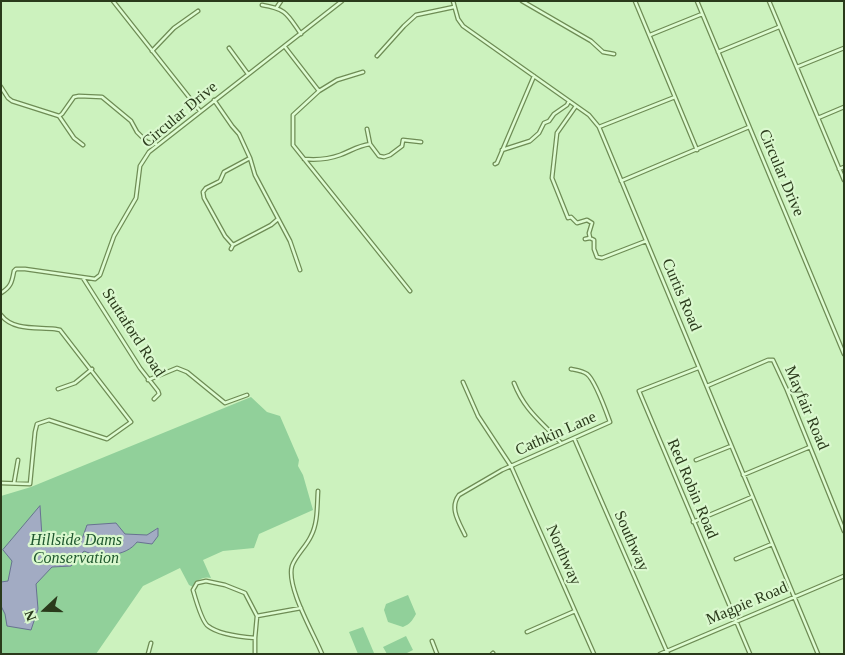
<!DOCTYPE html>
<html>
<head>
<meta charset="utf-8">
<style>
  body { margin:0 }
  #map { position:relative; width:845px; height:655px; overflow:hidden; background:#ccf2be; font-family:Georgia,serif }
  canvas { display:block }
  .frame { position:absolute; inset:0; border:2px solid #2a3a1b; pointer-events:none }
  .north { position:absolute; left:20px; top:585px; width:50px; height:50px; -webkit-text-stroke:4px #daf8ce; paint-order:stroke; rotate:249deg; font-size:14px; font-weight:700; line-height:20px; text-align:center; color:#2a3a1b }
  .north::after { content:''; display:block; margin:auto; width:18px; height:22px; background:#2a3a1b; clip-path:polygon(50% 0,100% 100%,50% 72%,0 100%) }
</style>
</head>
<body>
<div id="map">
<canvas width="845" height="655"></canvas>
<div class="frame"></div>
<div class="north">N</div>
</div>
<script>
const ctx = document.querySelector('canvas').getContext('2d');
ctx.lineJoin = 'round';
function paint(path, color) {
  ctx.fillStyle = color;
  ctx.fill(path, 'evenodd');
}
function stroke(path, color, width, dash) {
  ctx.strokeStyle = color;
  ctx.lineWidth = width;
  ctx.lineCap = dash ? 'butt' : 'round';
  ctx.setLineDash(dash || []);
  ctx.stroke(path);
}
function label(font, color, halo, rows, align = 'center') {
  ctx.font = font + ' Georgia,serif';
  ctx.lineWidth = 4.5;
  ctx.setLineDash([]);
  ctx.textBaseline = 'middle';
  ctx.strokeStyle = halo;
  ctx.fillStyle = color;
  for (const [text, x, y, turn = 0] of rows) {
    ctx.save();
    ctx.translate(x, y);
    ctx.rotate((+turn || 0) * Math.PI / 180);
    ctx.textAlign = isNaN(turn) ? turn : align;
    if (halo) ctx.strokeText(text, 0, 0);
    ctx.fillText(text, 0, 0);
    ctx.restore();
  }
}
paint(new Path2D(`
  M251 397 267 412 280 416 299 460 298 466 303 475 313 510 259 534 254 548 223 551 203 560 211 578C204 576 196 580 193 587L189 585 180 568 143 586 96 654H1V496L31 487Z
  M408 595 416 614C412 621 410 624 403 627L388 622 384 610 386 604Z
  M363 627 374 653 373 654H358L349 632Z
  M406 636 413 650 405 654H387L383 647Z`), '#91d09a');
const water = new Path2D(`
  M40 506 42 537 50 542H81L87 525 116 523 125 534 147 535 158 528V536L152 544 137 542C126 557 99 558 84 551L71 566 52 567 36 584 38 609 31 630 7 626 5 614 1 606V582L8 581 12 561 3 550Z`);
paint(water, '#a2abc3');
stroke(water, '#687291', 1);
const minor = new Path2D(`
  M113 1 200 111
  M453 1 458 19 463 26 589 115 599 127 818 654
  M522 1 591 41 603 52 614 54
  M635 1 697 150
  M697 1 844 354
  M769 1 844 180
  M262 5C287 9 287 14 301 34
  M277 7 281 1
  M650 35 702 14
  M285 47 319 91
  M229 48 248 74
  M152 51 174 28 198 11
  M718 52 779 27
  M377 56 404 26 416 15 454 7
  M797 67 844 48
  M363 72 337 80 319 91 293 115V145L410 291
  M1 87 8 98 12 101 59 116 74 138 83 145
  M214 100 232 126 239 134 250 158 255 175 290 241 300 270
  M576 106 557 133 552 178 568 218 571 217 577 223 587 220 592 223 589 233 590 238
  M59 116 62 114 74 97 79 96 102 97 131 121 137 132 147 142 156 144
  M818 118 844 107
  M599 127 675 97
  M367 129 370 144
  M502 150 530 141 539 133 544 123 549 121 554 114 567 105 569 101
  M304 159C315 160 329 159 340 155 351 151 357 146 370 144L379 156 384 157 390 155 402 146 403 140 421 142
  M495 164 497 163 534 76
  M839 169 844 167
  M621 181 749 127
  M585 239 590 238 594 240V249L597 257 602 258 646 241
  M233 245 225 236 204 198 203 192 206 188 220 181 224 172 250 158
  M231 249 233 245 271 225 278 219
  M83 278 140 368 158 391 159 394 154 399
  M1 293C11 287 12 282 14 271L16 269H25L95 279 100 275 114 236 136 198 140 166 149 152 342 1
  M1 315C13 331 37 327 55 329L60 330 131 422 107 439 49 420 37 424 35 432 30 484 1 483
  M698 368 639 391 750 654
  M148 380 177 368 187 372 225 403 247 395
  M463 382 478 416 511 466 594 654
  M514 383C525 411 541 421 561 443
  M707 386 768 360H773L787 390 844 531
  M58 389 75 383 92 369
  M574 438 668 654
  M696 460 731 446
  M743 475 810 447
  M14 483 18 460
  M318 491C317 506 318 523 311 536 306 547 296 555 292 566 286 587 314 634 322 654
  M693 522 752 497
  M465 535C459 522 449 508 459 495L502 470 610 422C606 411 595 380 587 374 583 371 576 370 571 369
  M736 559 772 544
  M206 581 225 585 245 593 257 616 255 638C242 637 218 634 208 626 202 622 195 597 193 590L197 583Z
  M257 616 301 608
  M527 632 575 611
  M255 638V654
  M432 641 437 654
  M148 654 151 643
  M492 654 493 653
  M660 654 844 576`);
stroke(minor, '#6e8c55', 5);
stroke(minor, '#defcd2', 2.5);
label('16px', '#2a3a1b', '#daf8ce', [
  ["Circular Drive",180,115,-40],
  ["Circular Drive",781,173,67],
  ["Curtis Road",681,295,67],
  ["Stuttaford Road",133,333,57],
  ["Mayfair Road",806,408,67],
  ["Cathkin Lane",556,434,-24],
  ["Red Robin Road",692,489,67],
  ["Southway",631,541,66],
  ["Northway",563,555,66],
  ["Magpie Road",747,604,-23]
]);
label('italic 16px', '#20582f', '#daf8ce', [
  ["Hillside Dams",76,541],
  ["Conservation",76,559]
]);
</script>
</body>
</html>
